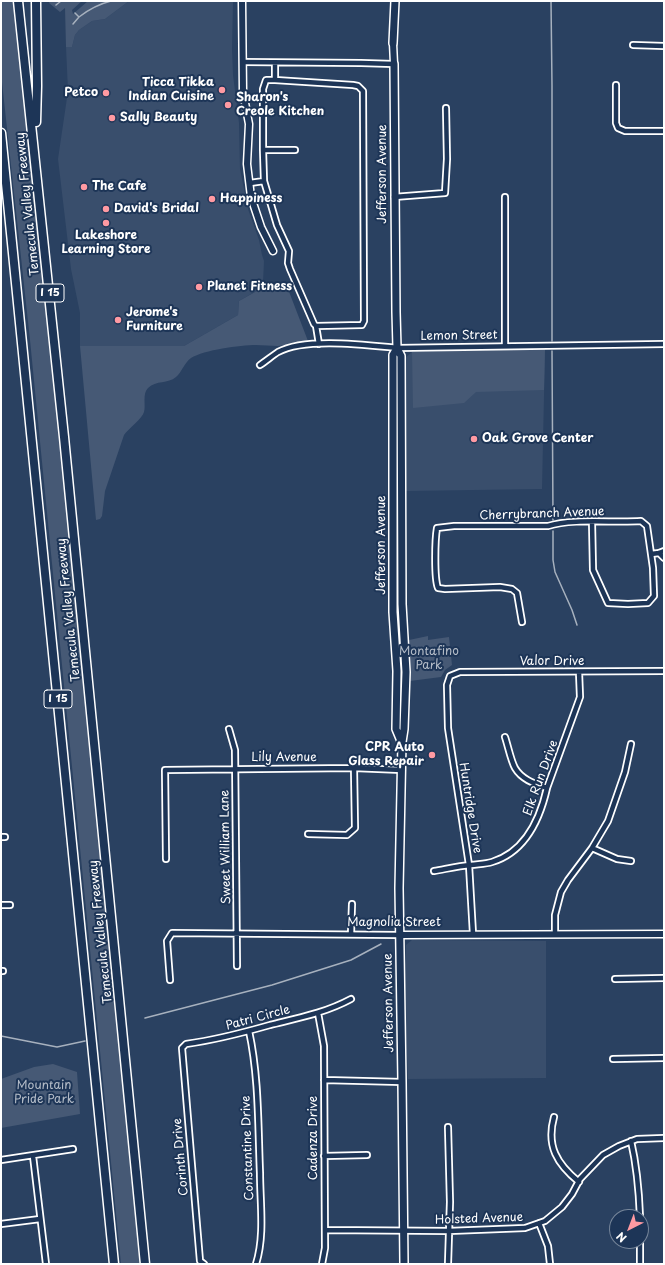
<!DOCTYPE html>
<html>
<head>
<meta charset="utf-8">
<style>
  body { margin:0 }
  #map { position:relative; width:665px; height:1265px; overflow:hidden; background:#2a4161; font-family:"Playpen Sans",sans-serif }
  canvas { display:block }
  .frame { position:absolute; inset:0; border:2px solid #fff; pointer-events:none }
  .north { position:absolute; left:609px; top:1209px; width:40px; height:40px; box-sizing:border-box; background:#1d3557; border:1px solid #77869a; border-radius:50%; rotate:222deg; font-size:11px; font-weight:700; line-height:16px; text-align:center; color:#fff }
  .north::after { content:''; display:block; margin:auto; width:14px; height:18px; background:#ff9aa2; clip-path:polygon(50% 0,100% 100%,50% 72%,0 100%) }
</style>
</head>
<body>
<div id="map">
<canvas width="665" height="1265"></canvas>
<div class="frame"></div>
<div class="north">N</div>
</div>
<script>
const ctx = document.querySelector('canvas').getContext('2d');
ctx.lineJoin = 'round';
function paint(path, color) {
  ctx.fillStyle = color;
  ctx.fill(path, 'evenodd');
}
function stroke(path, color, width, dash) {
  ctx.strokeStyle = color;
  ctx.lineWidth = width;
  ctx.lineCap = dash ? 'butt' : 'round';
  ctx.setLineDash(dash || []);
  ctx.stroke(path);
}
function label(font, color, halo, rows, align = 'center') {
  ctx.font = font + ' "Playpen Sans",sans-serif';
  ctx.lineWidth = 4;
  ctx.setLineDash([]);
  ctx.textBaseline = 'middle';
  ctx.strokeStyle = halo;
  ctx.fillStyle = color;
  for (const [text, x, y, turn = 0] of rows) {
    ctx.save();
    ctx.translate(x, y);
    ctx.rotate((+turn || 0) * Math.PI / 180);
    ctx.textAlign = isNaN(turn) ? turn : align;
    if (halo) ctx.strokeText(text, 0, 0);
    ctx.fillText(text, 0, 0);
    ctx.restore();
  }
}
paint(new Path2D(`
  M129 1H233L232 49 233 75 239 123 240 169 248 209 259 240 262 255 264 261 263 283 258 290 239 301 238 315 184 346H80V313L71 269 58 159 68 91 66 47H72L75 35 79 30 92 21 105 19Z
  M545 349 542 489 406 491 404 359 412 352Z
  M412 940 546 941V1078L408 1079 404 984 406 945Z`), '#394e6c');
paint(new Path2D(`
  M1 1H13L47 310 140 1264H121L30 340 1 73Z
  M50 1H82L72 10 73 14 88 1H129L105 19 92 21 79 30 75 35 72 47H66L65 8 60 12 49 3Z
  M271 283C279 282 282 284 288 289L308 341C298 342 288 345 278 346 271 346 263 345 256 345 240 345 204 350 191 358 184 363 182 372 176 377 168 384 156 380 148 388 142 394 146 405 144 412 142 419 129 428 124 435L105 491 102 516 100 519 96 520 80 346H184L238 315 239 301Z
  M545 349 544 390 476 392 464 403 413 408 412 352Z
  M428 636V640L449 637 452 665 445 670 441 677 410 681 409 640Z
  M53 1064 77 1072 80 1114 1 1128V1079L34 1067Z`), '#465975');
stroke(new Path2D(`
  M551 1 552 86V341
  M56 5 61 1
  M79 17C88 10 99 4 111 1
  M73 24 79 17 75 13
  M552 351 553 520
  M553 531V560L555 572 572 610 577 625
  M145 1018 272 985 351 960 381 944
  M1 1036 57 1047 85 1041`), '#a7b1be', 1.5);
const street = new Path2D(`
  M633 45 664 46
  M243 62 361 63 394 64
  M275 63V80H266L263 89V150H295
  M616 85V123L618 128 625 131H664
  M263 150 264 181 277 225 289 251 288 263 290 269 314 324 316 326 362 325 364 321 363 91 358 86 353 85 275 80
  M250 183 264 181
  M394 197 445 193 447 159 446 108
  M316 326 319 344
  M505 346V197
  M260 365C266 361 272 356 278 352 305 337 366 345 397 348L664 344
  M659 553 664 558
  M651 554 659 553 664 551
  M522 622 517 593 512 589 500 587 445 589 438 588C434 578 435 539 437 528L454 526H548C573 518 613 523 641 521L647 526 653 568 654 596 648 603 628 604 608 603 593 570 592 522
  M229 729 235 750 237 966
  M505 737C508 746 511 761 515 768 522 780 536 784 547 788
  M308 834 347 835 355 828 354 768
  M1 837H5
  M592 848 617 859 631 861
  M166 859 165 770 354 768 402 770
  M434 871C446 869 458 866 471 865 478 864 486 864 492 862 525 852 540 819 547 788L580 697 579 672
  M1 905H10
  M351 934 352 904
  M473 934 469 865 448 728 447 685 450 676 460 672 664 671
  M555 934V915L561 892 568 880 592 848 608 821 625 772 631 744
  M1 971H3
  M615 979 664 978
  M170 980 167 941 172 933 399 935
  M318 1013 324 1046 325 1248 322 1264
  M249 1031C259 1077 258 1126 260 1173 260 1203 265 1235 256 1264
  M613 1059 664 1058
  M324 1080 402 1082
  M554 1117C546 1146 557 1164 579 1182
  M448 1127 450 1202 448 1264
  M631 1141C637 1167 639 1190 640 1217
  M33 1156 46 1264
  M324 1156 367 1155
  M1 1160 73 1149
  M539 1223 548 1246 550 1264
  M1 1224 40 1219
  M325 1230 449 1231 525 1228 545 1221 562 1207 572 1194 580 1179 603 1155 619 1146 637 1139 664 1138
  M204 1264 200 1261 182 1048 186 1044C215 1040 242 1033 270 1025 298 1018 325 1013 351 999
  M640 1264V1241`);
const secondary = new Path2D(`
  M242 1 243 92 249 124 247 164 251 197 261 227 273 251
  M393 43 394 64
  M399 935 664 934`);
const primary = new Path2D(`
  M393 43 395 1
  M394 64 396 312 397 348 401 356 402 604 406 672 404 729 402 742 399 888 402 1082 404 1264
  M397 348 393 355V612L397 671 396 729 401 741`);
const highway = new Path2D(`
  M18 1 64 437 145 1264
  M36 1 37 86 36 122
  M1 133 114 1264`);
stroke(street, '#fff', 8);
stroke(secondary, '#fff', 9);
stroke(primary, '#fff', 10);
stroke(highway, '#fff', 11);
stroke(street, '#1d3557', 4.5);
stroke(secondary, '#1d3557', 6);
stroke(primary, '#1d3557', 7);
stroke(highway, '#1d3557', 8);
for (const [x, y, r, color] of [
  [222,90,4,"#ff9aa2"],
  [106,93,4,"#ff9aa2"],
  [228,105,4,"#ff9aa2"],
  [112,118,4,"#ff9aa2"],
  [84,187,4,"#ff9aa2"],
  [212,199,4,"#ff9aa2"],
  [106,209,4,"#ff9aa2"],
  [106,223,4,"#ff9aa2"],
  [199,287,4,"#ff9aa2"],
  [118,320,4,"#ff9aa2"],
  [474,439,4,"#ff9aa2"],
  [432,755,4,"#ff9aa2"]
]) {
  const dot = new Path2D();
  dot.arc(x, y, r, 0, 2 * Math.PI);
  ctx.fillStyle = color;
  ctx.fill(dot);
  stroke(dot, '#1d3557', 1.5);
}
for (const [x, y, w] of [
  [50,293,28],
  [58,699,28]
]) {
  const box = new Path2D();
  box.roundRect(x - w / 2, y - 9, w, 18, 3);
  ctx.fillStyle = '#1d3557';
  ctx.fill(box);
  stroke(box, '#fff', 1);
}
label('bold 11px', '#fff', null, [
  ["I 15",50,293],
  ["I 15",58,699]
]);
label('bold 12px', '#fff', '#1d3557', [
  ["Ticca Tikka",214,83,"right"],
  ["Indian Cuisine",214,97,"right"],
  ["Petco",98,93,"right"],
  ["Sharon's",236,98],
  ["Creole Kitchen",236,112],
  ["Sally Beauty",120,118],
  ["The Cafe",92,187],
  ["Happiness",220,199],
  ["David's Bridal",114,209],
  ["Lakeshore",106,236,"center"],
  ["Learning Store",106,250,"center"],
  ["Planet Fitness",207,287],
  ["Jerome's",126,313],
  ["Furniture",126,327],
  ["Oak Grove Center",482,439],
  ["CPR Auto",424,748,"right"],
  ["Glass Repair",424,762,"right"]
], 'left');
label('12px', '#fff', '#1d3557', [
  ["Jefferson Avenue",383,174,-90],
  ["Temecula Valley Freeway",28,204,-96],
  ["Lemon Street",459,336,-1],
  ["Cherrybranch Avenue",542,514,-2],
  ["Jefferson Avenue",382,545,-90],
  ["Temecula Valley Freeway",69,610,-96],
  ["Valor Drive",552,662],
  ["Lily Avenue",284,758],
  ["Elk Run Drive",541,778,-70],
  ["Huntridge Drive",470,808,81],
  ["Sweet William Lane",226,847,-91],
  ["Magnolia Street",394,923],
  ["Temecula Valley Freeway",101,932,-96],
  ["Jefferson Avenue",389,1003,-91],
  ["Patri Circle",258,1018,-15],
  ["Cadenza Drive",314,1138,-90],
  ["Constantine Drive",248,1148,-92],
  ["Corinth Drive",181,1157,-95],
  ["Holsted Avenue",479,1219,-2]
]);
label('12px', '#b5bdc8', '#1d3557', [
  ["Montafino",429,652],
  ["Park",429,666],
  ["Mountain",44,1086],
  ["Pride Park",44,1100]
]);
</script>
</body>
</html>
